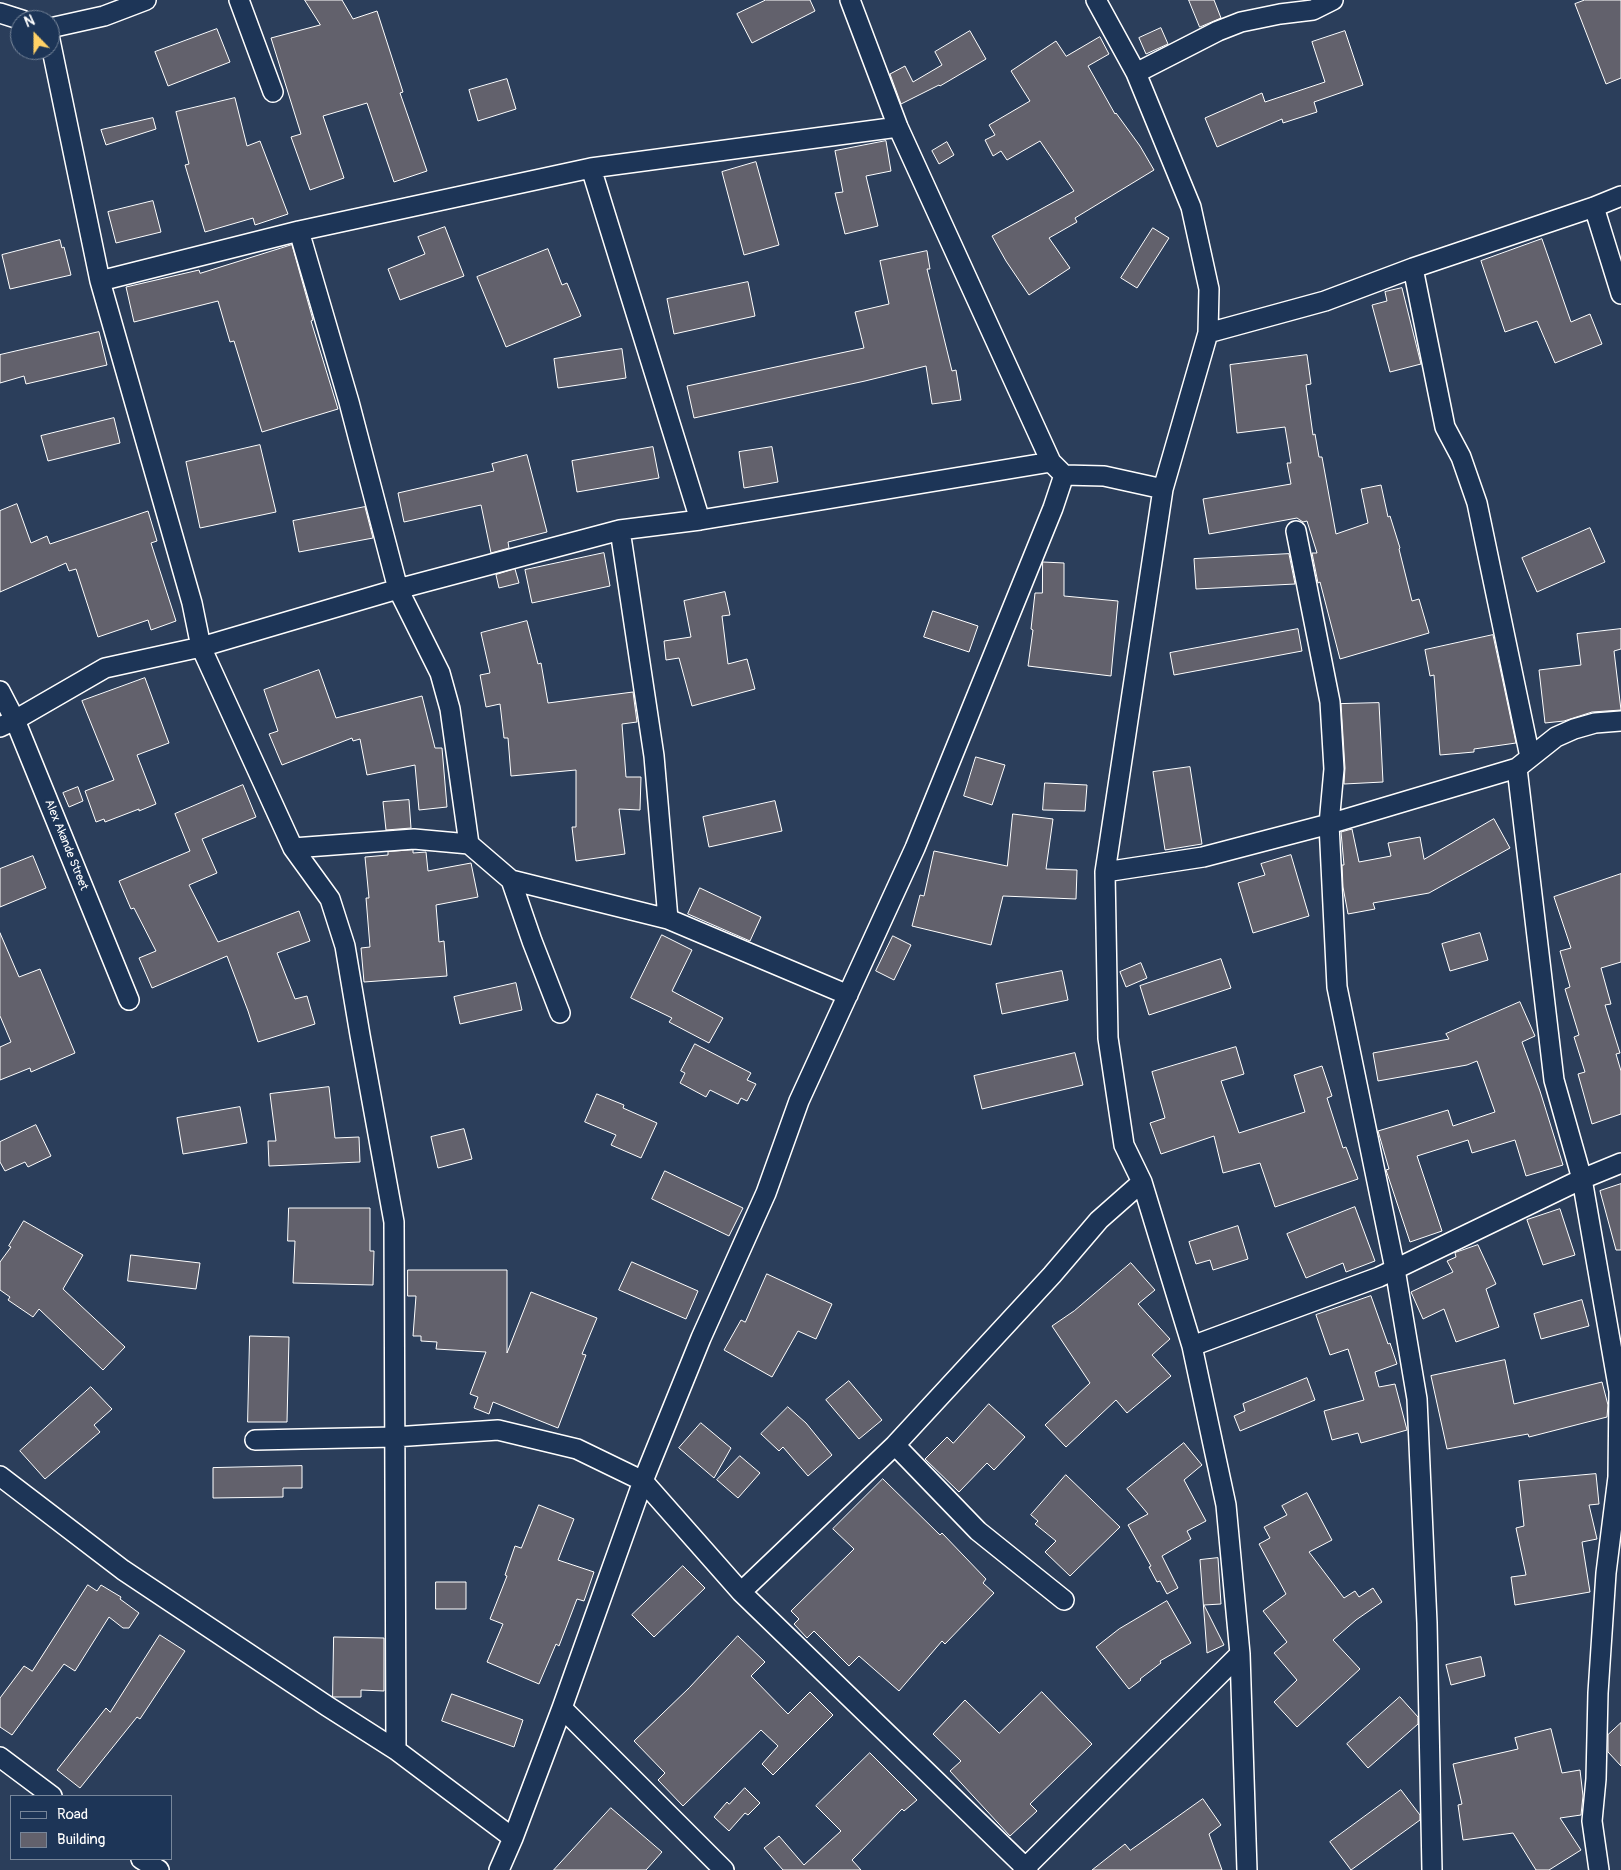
<!DOCTYPE html>
<html>
<head>
<meta charset="utf-8">
<style>
  body { margin:0 }
  #map { position:relative; width:1621px; height:1870px; overflow:hidden; background:#2b3e5b; font-family:Pangolin,sans-serif }
  canvas { display:block }
  .legend { position:absolute; left:10px; top:1795px; width:162px; height:65px; box-sizing:border-box; background:#1d3557; border:1px solid #77869a; margin:0; padding:6px 9px; list-style:none; font-size:15px; color:#fff }
  .legend li { display:flex; align-items:center; gap:10px; height:25px }
  .legend b { width:25px; border:1px solid #77869a }
  .north { position:absolute; left:10px; top:10px; width:50px; height:50px; box-sizing:border-box; background:#1d3557; border:1px solid #77869a; border-radius:50%; rotate:338deg; font-size:14px; font-weight:700; line-height:20px; text-align:center; color:#fff }
  .north::after { content:''; display:block; margin:auto; width:18px; height:22px; background:#ffd166; clip-path:polygon(50% 0,100% 100%,50% 72%,0 100%) }
</style>
</head>
<body>
<div id="map">
<canvas width="1621" height="1870"></canvas>
<ul class="legend">
<li><b style="height:6px;background:#1d3557"></b>Road</li>
<li><b style="height:14px;background:#62616c"></b>Building</li>
</ul>
<div class="north">N</div>
</div>
<script>
const ctx = document.querySelector('canvas').getContext('2d');
ctx.lineJoin = 'round';
function paint(path, color) {
  ctx.fillStyle = color;
  ctx.fill(path, 'evenodd');
}
function stroke(path, color, width, dash) {
  ctx.strokeStyle = color;
  ctx.lineWidth = width;
  ctx.lineCap = dash ? 'butt' : 'round';
  ctx.setLineDash(dash || []);
  ctx.stroke(path);
}
function label(font, color, halo, rows, align = 'center') {
  ctx.font = font + ' Pangolin,sans-serif';
  ctx.lineWidth = 4.5;
  ctx.setLineDash([]);
  ctx.textBaseline = 'middle';
  ctx.strokeStyle = halo;
  ctx.fillStyle = color;
  for (const [text, x, y, turn = 0] of rows) {
    ctx.save();
    ctx.translate(x, y);
    ctx.rotate((+turn || 0) * Math.PI / 180);
    ctx.textAlign = isNaN(turn) ? turn : align;
    if (halo) ctx.strokeText(text, 0, 0);
    ctx.fillText(text, 0, 0);
    ctx.restore();
  }
}
const building = new Path2D(`
  M305 0H342L353 19 377 11 403 92 400 93 427 171 394 182 367 103 323 116 344 178 310 190 291 137 301 134 271 38 320 25Z
  M766 0H810L815 11 752 43 737 14Z
  M1189 0H1214L1221 18 1200 27Z
  M1585 0H1621V78L1606 84 1575 4Z
  M1161 28 1168 44 1146 54 1139 38Z
  M217 29 230 62 168 86 155 52Z
  M970 31 986 59 940 86 939 85 901 104 890 74 905 66 913 82 942 65 935 52Z
  M1345 31 1363 85 1314 102 1317 112 1283 123 1282 119 1217 147 1205 118 1262 93 1265 102 1325 82 1312 42Z
  M1100 37 1109 54 1088 66 1115 114 1116 113 1140 146 1154 170 1075 218 1077 222 1049 238 1070 268 1029 295 1006 261 992 236 1074 191 1040 141 1007 160 1001 151 993 156 985 140 995 135 989 125 1030 101 1011 71 1056 41 1066 56Z
  M507 79 516 109 478 121 469 90Z
  M235 98 247 146 260 141 288 214 255 225 253 218 205 232 185 165 189 164 176 112Z
  M153 118 156 129 106 145 101 130Z
  M886 141 891 171 866 176 878 226 845 234 835 193 843 192 835 151Z
  M947 142 954 155 939 164 932 151Z
  M756 162 779 245 744 255 722 172Z
  M153 201 161 232 116 243 108 212Z
  M445 227 464 276 400 300 388 269 425 254 418 237Z
  M1153 228 1169 238 1137 288 1121 278Z
  M1542 239 1571 322 1590 314 1602 344 1555 363 1537 321 1505 332 1481 261Z
  M60 240 62 248 64 247 71 275 10 289 2 255Z
  M292 245 313 320 311 321 338 409 262 432 234 341 230 342 218 301 134 322 126 287 199 270 200 273Z
  M548 249 562 285 567 283 581 316 506 347 477 277Z
  M927 251 930 269H927L952 371 956 370 961 400 932 404 926 366 865 381 694 418 687 386 864 348 855 312 889 304 880 261Z
  M748 282 755 316 674 334 667 299Z
  M1402 288 1421 364 1390 372 1372 305 1387 301 1385 292Z
  M99 332 107 365 26 384 24 376 0 383V355Z
  M622 349 626 378 558 388 554 359Z
  M1307 355 1311 384 1306 385 1313 435 1315 434 1319 457H1322L1336 534 1368 523 1361 489 1381 485 1388 517 1390 516 1400 548 1399 549 1412 601 1419 599 1429 633 1340 659 1320 582 1318 583 1312 553H1317L1307 521 1303 522 1297 518 1209 534 1203 499 1291 484 1287 463H1291L1285 427 1237 433 1230 365Z
  M114 418 120 443 48 461 41 436Z
  M260 445 276 512 200 528 186 462Z
  M653 447 659 478 577 492 572 461Z
  M772 447 778 482 744 488 739 452Z
  M527 455 547 532 508 542 509 548 491 553 481 505 404 522 398 493 494 471 492 464Z
  M17 504 31 543 47 536 50 544 148 511 157 541 151 543 176 621 151 630 148 620 98 637 76 569 69 571 66 563 0 592V511Z
  M365 507 373 538 299 552 293 521Z
  M1590 528 1605 562 1537 592 1522 558Z
  M604 553 610 586 532 603 525 570Z
  M1289 554 1295 584 1196 589 1194 559Z
  M1043 562 1064 563V596L1118 601 1111 676 1028 666 1033 630 1031 629 1035 593H1042Z
  M515 569 519 583 499 588 496 575Z
  M725 592 730 615 722 616 728 664 747 659 755 689 692 706 679 658 666 660 664 641 691 637 684 601Z
  M933 611 978 626 969 652 924 637Z
  M527 621 538 664 541 663 548 703 633 692 637 722 622 724 626 777H641L640 810 619 809 625 854 576 861 572 827H576V770L511 776 508 738H504L500 704 486 707 480 675 490 673 481 633Z
  M1298 629 1302 651 1174 675 1170 653Z
  M1621 629V649L1614 651 1621 710 1592 712 1564 721 1545 723 1539 670 1581 665 1577 634Z
  M1493 635 1516 743 1474 749V752L1440 755 1434 675 1430 676 1425 650Z
  M319 670 336 718 422 696 435 748H442L447 807 419 810 415 765 367 775 360 739 353 741 352 738 282 765 269 734 278 731 264 690Z
  M145 678 169 743 137 755 156 804 139 811V809L105 822 104 819 96 822 85 791 114 780 82 701Z
  M1379 703 1383 782 1344 784 1345 768 1341 704Z
  M976 757 1005 765 992 805 964 796Z
  M1190 767 1202 844 1165 850 1153 772Z
  M1045 783 1087 785 1085 811 1043 810Z
  M243 785 256 817 202 839 217 873 189 885 218 942 299 911 310 941 277 953 295 999 307 996 315 1024 258 1042 248 1011 227 956 152 988 139 958 156 951 134 908 131 909 119 881 190 851 175 814Z
  M78 787 83 801 69 807 63 793Z
  M409 800 411 828 386 830 383 802Z
  M775 801 782 831 709 847 703 817Z
  M1013 814 1053 819 1046 869 1077 870 1076 899 1003 896 991 945 912 926 920 895 924 896 934 851 1007 866Z
  M1494 819 1510 848 1429 893 1373 903 1375 909 1348 914 1343 887 1342 865H1344L1341 832 1352 829 1359 862 1391 856 1388 843 1420 837 1424 859Z
  M413 850V853L426 852 428 871 471 863 478 897 436 905 439 942 444 941 447 976 364 982 361 948 370 947 366 898H369L365 857 388 855V852Z
  M1291 855 1309 916 1253 933 1238 883 1265 875 1261 864Z
  M33 856 46 888 0 907V869Z
  M1621 874V962L1601 968 1611 1004 1605 1005 1620 1053 1616 1054 1621 1071V1114L1592 1124 1578 1074 1585 1072 1574 1037 1579 1035 1565 989 1570 987 1560 951 1571 948 1554 897Z
  M700 888 761 917 750 941 688 914Z
  M0 933 19 977 40 969 75 1053 31 1072 30 1068 0 1080V1047L11 1042 0 1016Z
  M1480 933 1488 960 1450 971 1442 944Z
  M662 935 692 950 672 991 723 1018 709 1043 669 1022 672 1018 631 998Z
  M893 936 911 945 894 980 876 971Z
  M1221 959 1231 988 1149 1015 1140 986Z
  M1141 963 1147 978 1126 987 1120 972Z
  M1062 971 1068 1000 1002 1014 996 984Z
  M516 983 522 1010 460 1024 454 997Z
  M1520 1002 1535 1036 1522 1042 1540 1091 1563 1165 1526 1176 1515 1140 1472 1153 1468 1140 1417 1156 1442 1231 1410 1242 1386 1170 1389 1169 1378 1131 1448 1110 1453 1126 1495 1112 1477 1061 1467 1065 1378 1081 1373 1053 1449 1039 1446 1034Z
  M695 1044 751 1073 747 1080 756 1084 747 1101 741 1098 738 1104 710 1090 706 1097 680 1083 685 1073 681 1071Z
  M1236 1047 1244 1074 1221 1081 1239 1133 1305 1112 1294 1075 1322 1066 1332 1096 1327 1098 1343 1148 1346 1147 1358 1179 1275 1207 1260 1163 1223 1173 1214 1136 1161 1154 1150 1123 1165 1118 1152 1072Z
  M1075 1053 1083 1085 982 1109 974 1076Z
  M329 1087 335 1138 359 1137 360 1162 269 1166 268 1141H276L270 1094Z
  M597 1094 624 1105 623 1108 657 1123 641 1158 611 1145 616 1135 585 1122Z
  M240 1107 247 1143 183 1154 177 1118Z
  M36 1125 51 1156 28 1167 25 1162 5 1171 0 1162V1142Z
  M464 1129 472 1159 438 1168 431 1137Z
  M665 1171 743 1208 729 1236 652 1199Z
  M1621 1184V1250H1616L1600 1191Z
  M1355 1207 1375 1261 1346 1272 1343 1263 1306 1278 1287 1234Z
  M289 1208H370V1251H374L373 1285 293 1283 295 1241H288Z
  M1560 1209 1575 1255 1543 1265 1527 1220Z
  M24 1221 83 1255 63 1289 125 1347 103 1370 39 1309 33 1317 8 1300 10 1297 0 1290V1262L11 1247 9 1246Z
  M1238 1226 1248 1259 1213 1270 1210 1260 1196 1264 1189 1242Z
  M1478 1245 1496 1284 1486 1289 1499 1327 1456 1342 1444 1309 1423 1319 1411 1292 1453 1272 1447 1261 1456 1257 1455 1253Z
  M131 1255 200 1263 196 1289 128 1281Z
  M632 1262 698 1291 686 1319 619 1290Z
  M1131 1263 1155 1290 1138 1304 1170 1339 1152 1355 1171 1376 1127 1413 1116 1400 1066 1447 1045 1425 1090 1383 1052 1326 1074 1311Z
  M408 1270H507V1353L531 1292 597 1318 582 1354 586 1355 558 1428 493 1402 489 1414 474 1408 478 1397 470 1394 486 1352 436 1349 437 1342 421 1341V1336H413L416 1296H408Z
  M767 1274 832 1304 816 1339 798 1331 772 1377 724 1350 741 1320 745 1322Z
  M1371 1296 1388 1344 1390 1343 1397 1364 1375 1372 1379 1387 1395 1384 1407 1430 1361 1443 1358 1433 1332 1440 1324 1411 1364 1400 1348 1349 1330 1355 1316 1315Z
  M1582 1300 1589 1326 1541 1339 1534 1314Z
  M250 1336 289 1337 287 1422H248Z
  M1505 1360 1514 1404 1602 1382 1608 1405 1607 1417 1529 1437 1528 1434 1447 1449 1431 1376Z
  M1307 1378 1315 1400 1240 1431 1234 1416 1245 1411 1243 1404Z
  M849 1381 882 1420 859 1439 826 1400Z
  M91 1387 112 1409 94 1425 100 1432 45 1479 20 1451Z
  M989 1404 1025 1437 994 1470 987 1463 959 1492 925 1459 947 1437 953 1443Z
  M788 1407 806 1423 832 1455 808 1476 783 1447 779 1451 761 1434Z
  M701 1423 731 1448 714 1478 679 1448Z
  M1184 1443 1202 1465 1184 1480 1206 1521 1187 1531 1191 1539 1162 1556 1178 1588 1167 1594 1160 1581 1157 1582 1149 1567 1151 1566 1128 1525 1148 1514 1127 1489Z
  M740 1456 760 1473 738 1498 717 1480Z
  M302 1466V1488H283V1497L213 1498V1468Z
  M1596 1474 1599 1504 1589 1505 1597 1539 1582 1542 1590 1592 1515 1605 1511 1577 1526 1575 1516 1528 1524 1526 1519 1481Z
  M1066 1475 1120 1527 1070 1576 1045 1552 1056 1541 1035 1524 1038 1521 1031 1515Z
  M883 1479 940 1535 942 1533 986 1579 983 1583 994 1593 945 1644 942 1641 899 1691 859 1656 849 1666 814 1631 807 1638 794 1624 799 1619 791 1611 854 1549 833 1529Z
  M1307 1493 1332 1540 1309 1552 1344 1598 1355 1591 1359 1597 1373 1588 1382 1602 1356 1620 1333 1640 1360 1669 1297 1727 1274 1702 1297 1680 1274 1653 1287 1642 1263 1611 1286 1594 1259 1544 1270 1538 1264 1527 1287 1515 1282 1506Z
  M539 1505 574 1519 558 1560 594 1572 584 1601 577 1599 559 1646 556 1644 539 1684 487 1662 503 1624 490 1619 507 1576 505 1575 515 1546 521 1548Z
  M1218 1558 1221 1604 1204 1605 1224 1645 1207 1653 1200 1560Z
  M683 1566 705 1588 654 1637 632 1615Z
  M436 1582H466V1609H436Z
  M88 1585 97 1591 101 1585 121 1597 120 1599 139 1613 129 1628H123L109 1617 75 1671 64 1664 12 1735 0 1727V1698L24 1666 32 1671Z
  M1167 1601 1191 1643 1160 1661 1161 1663 1140 1679 1141 1680 1129 1689 1096 1647 1119 1629Z
  M160 1635 185 1651 140 1719 137 1717 80 1788 57 1770 106 1708 110 1712Z
  M738 1636 765 1662 751 1676 788 1714 810 1692 833 1715 773 1775 762 1764 778 1746 761 1730 683 1806 658 1780 665 1773 634 1741 689 1688Z
  M334 1637 384 1638V1691L361 1690V1697H333Z
  M1481 1657 1485 1676 1451 1685 1446 1665Z
  M1042 1692 1092 1744 1030 1804 1037 1811 1010 1836 950 1771 961 1761 933 1734 965 1700 999 1733Z
  M452 1694 523 1720 514 1747 442 1721Z
  M1400 1697 1418 1717V1724L1368 1768 1347 1744Z
  M1621 1723V1766L1608 1752V1735Z
  M1551 1729 1562 1773 1580 1770 1583 1796 1581 1815 1560 1818 1581 1850 1549 1870H1536L1513 1833 1463 1840 1458 1805 1462 1804 1453 1764 1518 1749 1515 1738Z
  M870 1753 917 1800 904 1811 902 1809 852 1860 861 1870H783L764 1848 779 1836 804 1865 841 1831 816 1806Z
  M745 1788 760 1803 748 1815 745 1813 729 1831 714 1817 727 1802 729 1804Z
  M1401 1790 1420 1815V1820L1351 1870 1330 1842Z
  M1203 1799 1221 1825 1209 1834 1222 1870H1092L1125 1844 1130 1850Z
  M611 1808 662 1852 646 1870H554Z`);
paint(building, '#62616c');
stroke(building, '#fff', 1);
const street = new Path2D(`
  M239 0 273 92
  M850 0 898 127 1051 462
  M1096 0 1136 73 1191 207 1209 289 1208 333 1163 489 1105 872 1108 1038 1124 1145 1142 1182 1192 1346 1226 1505 1240 1654 1247 1870
  M0 13 22 20
  M50 28 104 16 146 0
  M50 40 100 281 192 603 201 647 293 848 330 899 345 946 360 1035 394 1222 396 1750
  M1136 73 1218 31 1241 22 1280 14 1313 10 1333 0
  M591 168 700 520
  M1594 207 1621 294
  M299 231 349 402 398 589 440 673 450 709 469 844
  M1413 268 1445 427 1461 457 1477 503 1530 757
  M100 281 299 231 591 168 898 127
  M1208 333 1325 301 1413 268 1594 207 1621 196
  M620 530 654 756 668 919
  M1296 531 1330 702 1334 769 1329 824 1337 987 1395 1269 1417 1399 1427 1623 1432 1870
  M0 691 15 720 129 1000
  M0 727 15 720 105 668 201 647 398 589 620 530 700 520 1051 462 1064 475
  M1517 768 1554 1080 1582 1179 1619 1391 1618 1477 1606 1573 1598 1693 1596 1779 1592 1821 1599 1870
  M293 848 414 839 469 844 511 880 668 919 848 995
  M1105 872 1203 857 1329 824 1517 768 1556 737 1574 729 1595 723 1621 721
  M511 880 532 941 560 1013
  M1192 1346 1379 1277 1582 1179 1621 1163
  M255 1440 394 1437 498 1430 577 1449 643 1481 741 1592 1028 1870
  M895 1445 978 1531 1064 1600
  M0 1476 123 1570 327 1706 396 1750 513 1838
  M741 1592 895 1445 1052 1275 1099 1220 1142 1182
  M562 1708 724 1870
  M0 1757 52 1796
  M141 1859 159 1870
  M499 1870 513 1838 562 1708 643 1481 701 1338 766 1193 799 1101 915 848 1053 508 1064 475 1104 476 1163 489
  M1023 1870 1240 1654`);
stroke(street, '#fff', 22);
stroke(street, '#1d3557', 19);
label('12px', '#fff', '#1d3557', [
  ["Alex Akande Street",66,845,68]
]);
</script>
</body>
</html>
